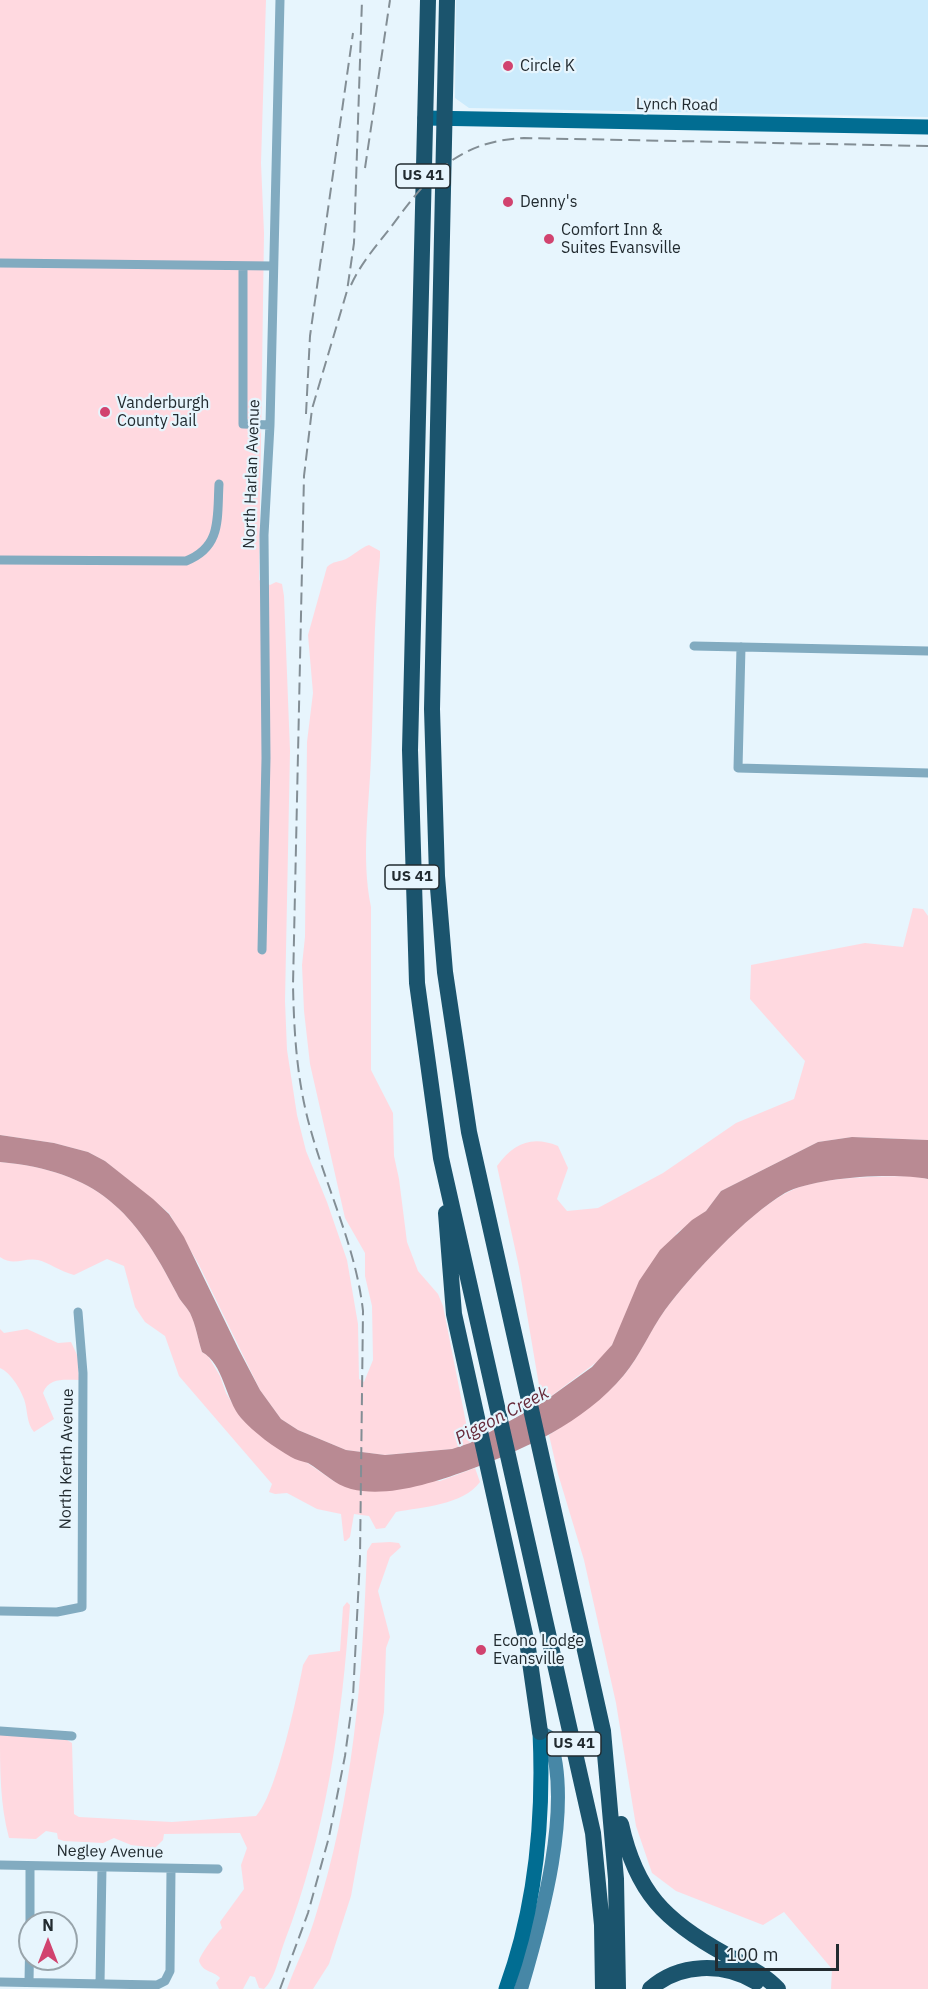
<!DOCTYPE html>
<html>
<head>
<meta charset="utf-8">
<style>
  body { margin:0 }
  #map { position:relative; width:928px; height:1989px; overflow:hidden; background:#e7f5fd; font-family:"IBM Plex Sans",sans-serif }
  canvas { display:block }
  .north { position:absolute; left:18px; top:1911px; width:60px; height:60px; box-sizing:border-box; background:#e7f5fd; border:2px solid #98a4ab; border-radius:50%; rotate:0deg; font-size:16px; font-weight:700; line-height:24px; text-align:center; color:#222b30 }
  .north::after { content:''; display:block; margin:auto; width:21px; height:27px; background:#d1436f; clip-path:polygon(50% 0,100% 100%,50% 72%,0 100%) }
  .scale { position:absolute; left:715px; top:1944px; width:124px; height:27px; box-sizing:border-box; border:3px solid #222b30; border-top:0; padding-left:8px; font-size:18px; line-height:21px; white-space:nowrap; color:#222b30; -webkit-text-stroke:4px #e7f5fd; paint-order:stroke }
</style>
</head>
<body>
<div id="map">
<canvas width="928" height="1989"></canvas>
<div class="north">N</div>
<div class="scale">100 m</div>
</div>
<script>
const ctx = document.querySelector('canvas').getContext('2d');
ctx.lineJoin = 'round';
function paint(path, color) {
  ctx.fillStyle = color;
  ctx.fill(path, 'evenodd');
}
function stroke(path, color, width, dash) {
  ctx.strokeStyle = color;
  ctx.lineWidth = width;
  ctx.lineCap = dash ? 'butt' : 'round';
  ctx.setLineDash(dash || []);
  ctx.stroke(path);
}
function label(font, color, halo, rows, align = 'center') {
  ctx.font = font + ' "IBM Plex Sans",sans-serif';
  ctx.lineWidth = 4.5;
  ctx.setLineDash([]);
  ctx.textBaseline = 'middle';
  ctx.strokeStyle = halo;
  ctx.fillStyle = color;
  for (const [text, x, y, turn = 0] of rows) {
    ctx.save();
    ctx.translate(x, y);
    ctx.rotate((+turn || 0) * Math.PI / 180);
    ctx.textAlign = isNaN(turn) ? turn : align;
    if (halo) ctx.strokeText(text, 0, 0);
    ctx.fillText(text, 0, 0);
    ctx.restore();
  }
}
paint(new Path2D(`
  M456 0H928V117L469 108 455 98Z`), '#ccebfc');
paint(new Path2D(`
  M0 0H266L261 163 264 233 259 580 270 585 276 582 282 584 284 596 290 751 285 1001 287 1050 297 1115 306 1151 327 1202 347 1260 358 1324 359 1379 364 1382 373 1360 372 1306 365 1276V1253L345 1218 310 1064 304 1011 302 965 305 937 307 742 313 693 308 635 327 567C333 561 339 562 346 559 354 555 360 548 369 545L380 551V557C373 624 374 690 371 758 369 808 361 858 371 907V1070L393 1113 394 1156 399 1179 407 1242 418 1271 438 1294 443 1306 470 1443 452 1449 385 1455 346 1450 298 1430 281 1419 260 1390 199 1265 169 1213 105 1161 88 1152 54 1143 0 1135Z
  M913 908 923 909 928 916V1140L852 1137 818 1142 721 1191 706 1211 677 1233 626 1317 612 1345 602 1358 542 1403 519 1267 497 1166C513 1144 531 1135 558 1146L568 1168 557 1199 567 1211 598 1208 663 1173 736 1123 794 1099 805 1061 750 999 751 965 865 943 903 947Z
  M0 1162C97 1171 135 1211 177 1294 180 1301 186 1306 190 1313 196 1324 198 1340 202 1352L208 1356 220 1376 226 1393 241 1418 282 1451 306 1462 335 1482 440 1481 475 1468 480 1482C463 1505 422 1507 396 1512L385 1528 376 1529 369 1516 354 1514 350 1537 346 1541H344L341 1514 317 1509 287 1493 275 1494 269 1492 272 1484 179 1376 165 1336 145 1322 135 1307 124 1266 107 1259 74 1275C62 1272 47 1262 38 1260 24 1257 14 1267 0 1257Z
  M912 1176 928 1179V1989H831L832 1969 784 1912 763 1925 676 1891 652 1873 636 1826 616 1703 584 1560 558 1474 549 1435C575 1418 604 1399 624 1375 640 1356 650 1330 665 1310 693 1273 760 1198 803 1186 838 1176 876 1177 912 1176Z
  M0 1329 4 1333 27 1329 58 1343 71 1342 78 1357 79 1380C65 1380 49 1377 43 1393L54 1419 34 1432C26 1423 28 1410 24 1399 20 1388 10 1372 0 1368Z
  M390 1542 399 1543 401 1547 390 1557 378 1591 390 1637 386 1648 384 1712 351 1896 329 1964 313 1989H287C295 1966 307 1944 314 1921 354 1796 362 1681 367 1551L372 1543Z
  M347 1602 350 1605C342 1720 326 1835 284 1943 279 1957 275 1979 264 1989L259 1988 255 1977 250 1976 243 1989H219L216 1983 220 1978C213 1970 203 1973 199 1961 200 1955 216 1933 222 1928L220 1922 244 1889 241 1865 247 1848 240 1833 164 1834 163 1840 155 1848 131 1845 114 1838 103 1843 64 1841 58 1839 57 1833 46 1831 36 1839 9 1838C0 1804 0 1770 0 1734L67 1740 72 1743 74 1814 79 1817 172 1822 256 1816C276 1796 297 1697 303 1665L309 1655 340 1651 343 1607Z`), '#ffd9e0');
paint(new Path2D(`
  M0 1135 54 1143 88 1152 105 1161 153 1199 169 1214 184 1237 238 1348 260 1390 281 1419 298 1430 346 1450 385 1455 452 1449 470 1443 542 1403 592 1367 612 1345 639 1281 660 1250 692 1220 706 1211 721 1191 818 1142 852 1137 928 1140V1179C895 1172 814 1177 785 1193 746 1216 692 1274 665 1310 650 1331 640 1356 624 1375 584 1423 523 1450 466 1471 432 1483 387 1498 351 1489 335 1485 322 1471 308 1463 302 1461 296 1460 291 1457 275 1448 253 1432 241 1418 225 1399 224 1364 202 1352 198 1340 196 1325 190 1313 186 1306 180 1301 177 1294 135 1211 97 1171 0 1162Z`), '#b98a93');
stroke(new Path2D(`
  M0 263 273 266
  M243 266V424L270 425
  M0 560 186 561C222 547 217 518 219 484
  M694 646 928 651
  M741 647 738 768 928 773
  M262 950 266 758 264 535 270 425 280 0
  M0 1611 57 1612 82 1607 83 1373 78 1312
  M0 1731 72 1736
  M0 1865 218 1869
  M30 1923V1866
  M0 1982 157 1985 165 1981 170 1971 171 1869
  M29 1982 30 1925
  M100 1984 102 1867`), '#82abc0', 9);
stroke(new Path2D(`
  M521 1989C541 1921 574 1805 549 1737L540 1732`), '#4787a6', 14);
stroke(new Path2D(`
  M425 118 928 127
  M506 1989C536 1907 544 1818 540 1732`), '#016d92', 15);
stroke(new Path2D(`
  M428 0 410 750 417 983 441 1158 593 1833 602 1925 603 1989
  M447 0 432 709 437 876 445 972 469 1132 603 1731 616 1879 618 1989
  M446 1213 454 1314 528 1648 540 1732
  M621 1824C636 1892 665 1921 725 1954 744 1965 763 1973 778 1989
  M650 1989C679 1963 723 1962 756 1982`), '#1b546d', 16);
stroke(new Path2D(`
  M365 168 390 0
  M351 285C361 263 377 245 391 227 428 177 456 141 524 138L928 146
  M306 414 310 336 353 33
  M280 1989 308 1913 329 1837 345 1756 353 1697 360 1558 363 1311C356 1248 328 1192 311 1131 297 1083 294 1034 293 985L304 476 312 409 347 291 354 243 362 0`), '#838e95', 2, [12, 6]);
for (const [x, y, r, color] of [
  [508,66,6,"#d1436f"],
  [508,202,6,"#d1436f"],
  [549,239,6,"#d1436f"],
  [105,412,6,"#d1436f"],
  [481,1650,6,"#d1436f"]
]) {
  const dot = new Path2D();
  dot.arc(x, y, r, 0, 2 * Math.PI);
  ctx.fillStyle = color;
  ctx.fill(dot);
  stroke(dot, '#e7f5fd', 2);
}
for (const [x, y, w] of [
  [423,176,54],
  [412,877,54],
  [574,1744,54]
]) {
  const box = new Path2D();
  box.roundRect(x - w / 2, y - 12, w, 24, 4.5);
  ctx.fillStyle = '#e7f5fd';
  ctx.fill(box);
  stroke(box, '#222b30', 1.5);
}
label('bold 15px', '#222b30', null, [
  ["US 41",423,176],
  ["US 41",412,877],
  ["US 41",574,1744]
]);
label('16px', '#222b30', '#e7f5fd', [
  ["Circle K",520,66],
  ["Denny's",520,202],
  ["Comfort Inn &",561,230],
  ["Suites Evansville",561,248],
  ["Vanderburgh",117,403],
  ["County Jail",117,421],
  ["Econo Lodge",493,1641],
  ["Evansville",493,1659]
], 'left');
label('16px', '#222b30', '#e7f5fd', [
  ["Lynch Road",677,105,1],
  ["North Harlan Avenue",252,474,-88],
  ["North Kerth Avenue",67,1459,-89],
  ["Negley Avenue",110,1852,1]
]);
label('italic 18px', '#682c3c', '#e7f5fd', [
  ["Pigeon Creek",502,1416,-28]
]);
</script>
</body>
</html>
